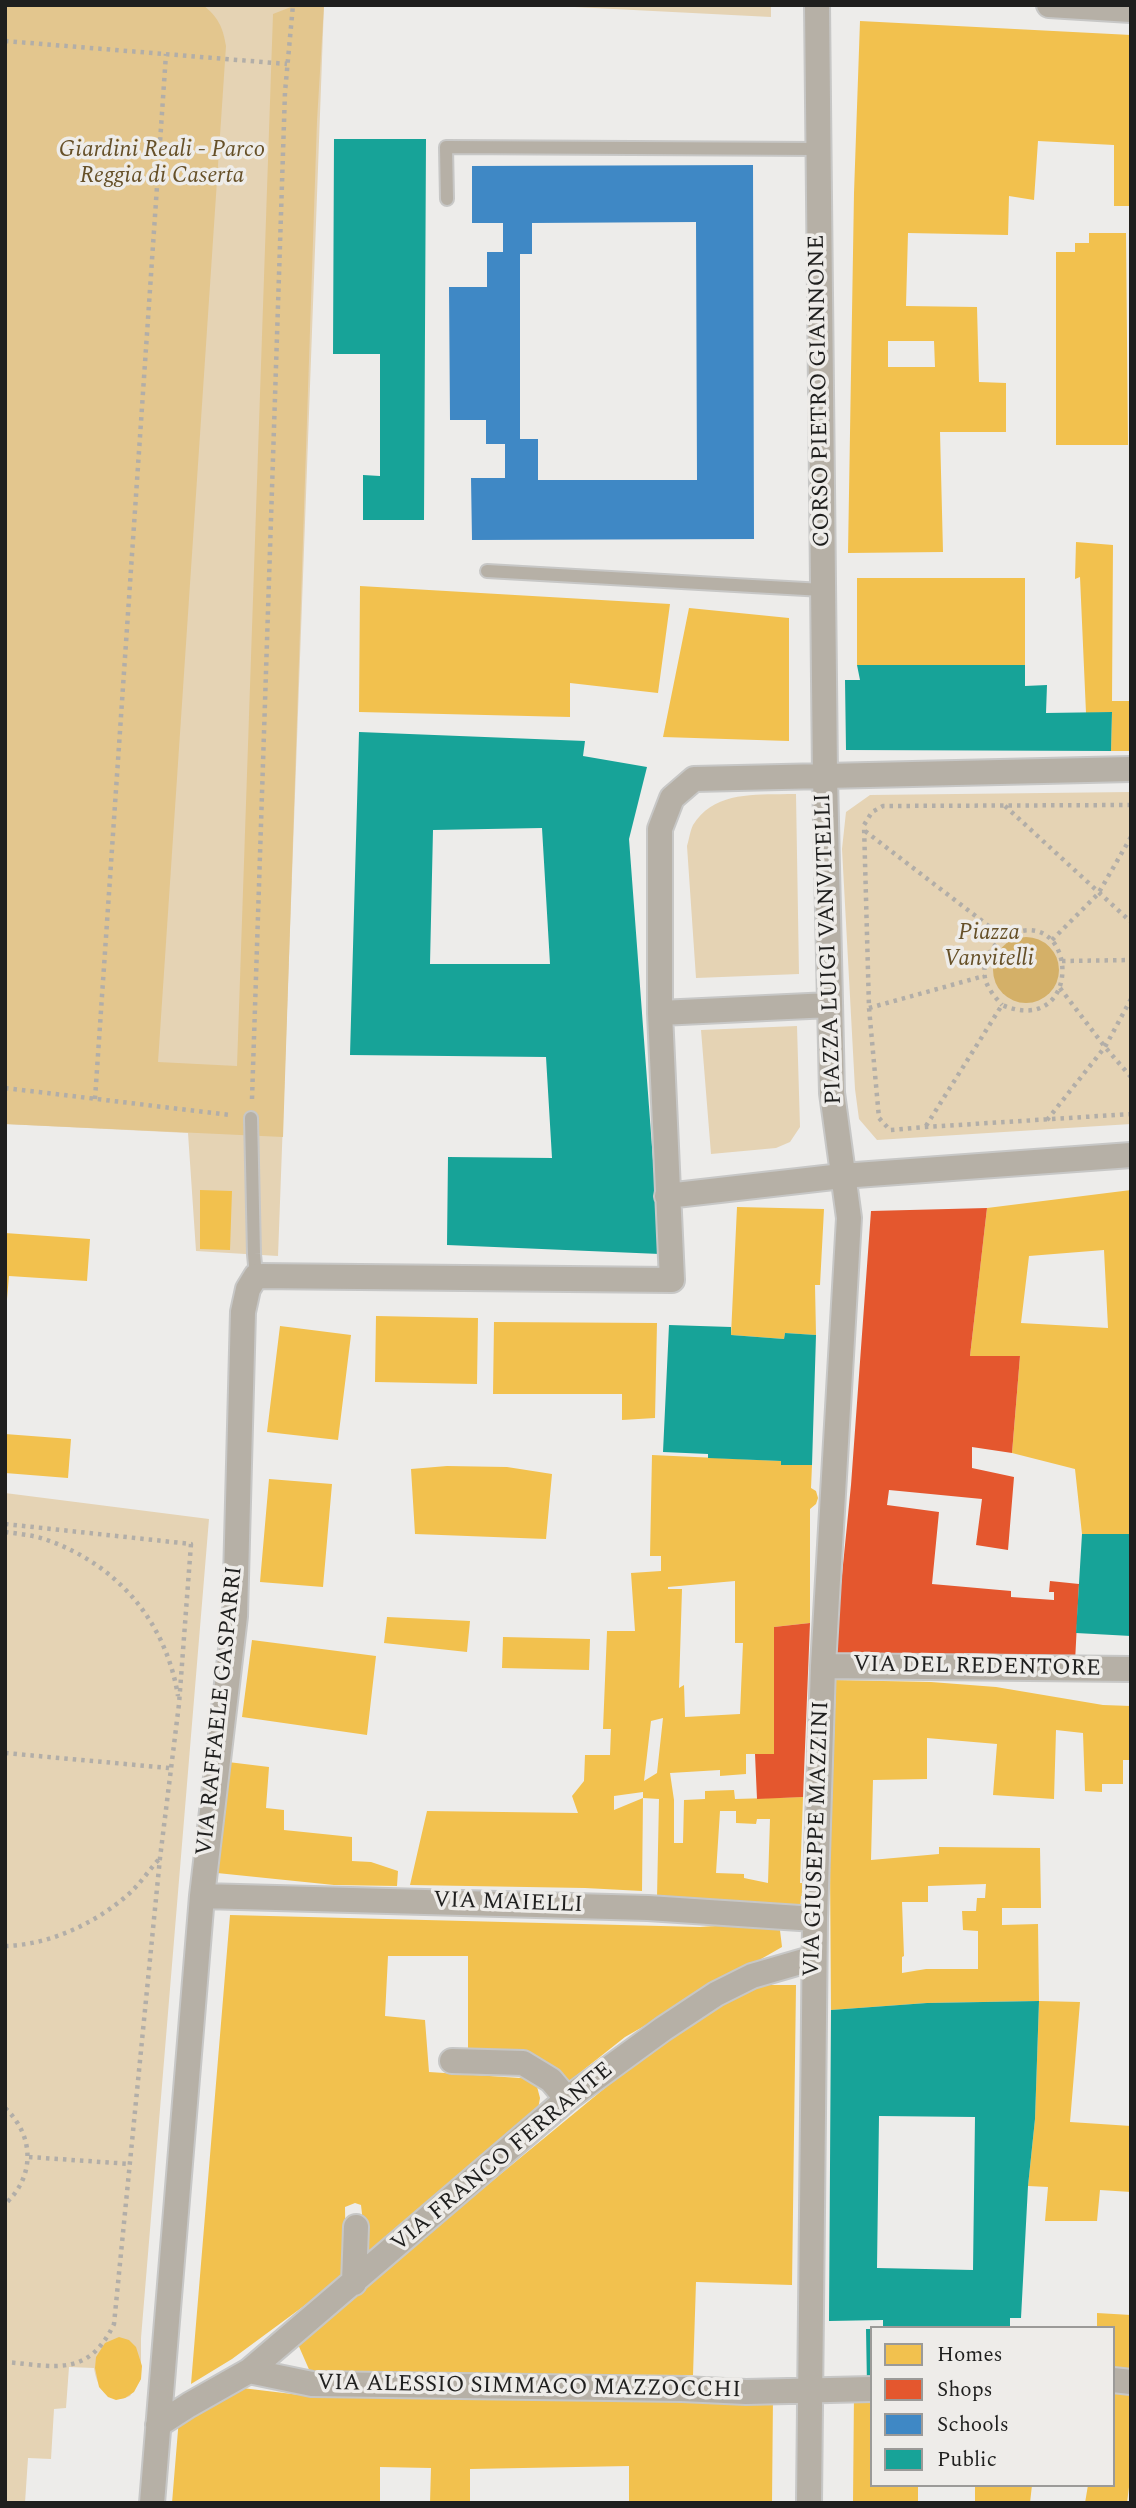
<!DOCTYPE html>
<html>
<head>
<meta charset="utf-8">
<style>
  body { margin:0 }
  #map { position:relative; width:1136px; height:2508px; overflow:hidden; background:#edecea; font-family:Spectral,serif }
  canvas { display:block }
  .frame { position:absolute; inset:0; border:7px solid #1f1f1e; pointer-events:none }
  .legend { position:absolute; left:870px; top:2326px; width:245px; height:161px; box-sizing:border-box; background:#eeece9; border:2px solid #9b9a98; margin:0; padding:9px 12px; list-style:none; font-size:21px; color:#1f1f1e }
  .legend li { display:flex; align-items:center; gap:14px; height:35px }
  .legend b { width:35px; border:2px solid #9b9a98 }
</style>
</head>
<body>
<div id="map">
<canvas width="1136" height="2508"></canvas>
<div class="frame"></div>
<ul class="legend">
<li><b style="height:19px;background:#f2c14e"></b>Homes</li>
<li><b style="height:19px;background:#e4572e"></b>Shops</li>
<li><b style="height:19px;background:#3f88c5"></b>Schools</li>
<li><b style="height:19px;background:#17a398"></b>Public</li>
</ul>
</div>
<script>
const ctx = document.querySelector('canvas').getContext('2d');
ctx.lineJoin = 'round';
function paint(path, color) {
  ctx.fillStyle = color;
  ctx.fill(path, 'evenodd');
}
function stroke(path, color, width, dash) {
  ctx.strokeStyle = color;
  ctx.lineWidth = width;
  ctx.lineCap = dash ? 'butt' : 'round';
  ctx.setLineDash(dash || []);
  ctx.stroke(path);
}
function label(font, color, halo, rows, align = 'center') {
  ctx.font = font + ' Spectral,serif';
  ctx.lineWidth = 7;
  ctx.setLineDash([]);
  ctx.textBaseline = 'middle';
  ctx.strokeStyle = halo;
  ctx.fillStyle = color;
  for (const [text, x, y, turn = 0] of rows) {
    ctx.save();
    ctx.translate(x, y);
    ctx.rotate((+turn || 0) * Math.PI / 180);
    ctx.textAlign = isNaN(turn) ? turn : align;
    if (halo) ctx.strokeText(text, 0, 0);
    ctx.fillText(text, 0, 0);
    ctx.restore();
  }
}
paint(new Path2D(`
  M5 5H324L278 1256 196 1251 188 1133 5 1124Z
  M535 5H771V17Z
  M1131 792V1124L877 1140 859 1119 855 1089 842 849 846 812 870 795Z
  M796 794 799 974 696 978 687 846C689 840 690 831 693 825 715 789 761 795 796 794Z
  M797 1026 800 1127 790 1142 776 1148 711 1154 701 1030Z
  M5 1493 209 1519 141 2338V2379L130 2396C108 2406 97 2388 94 2368L69 2367 66 2408 54 2409 51 2459 28 2458 25 2503H5Z`), '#e5d3b4');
paint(new Path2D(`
  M5 5H203C218 17 223 27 226 46L158 1062 237 1066 273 14 296 5H324L317 121 283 1137 5 1124Z`), '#e3c68e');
paint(new Path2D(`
  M993 970a33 33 0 1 1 66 0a33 33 0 1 1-66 0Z`), '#d4b068');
paint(new Path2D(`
  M860 21 1131 35V206H1114V145L1038 141 1034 200 1009 196 1008 235 908 233 906 306 977 307 979 382 1006 383V432H940L943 552 848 553 854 193ZM888 341H934L935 367H888Z
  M1089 233H1126L1128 445H1056V252H1075V243H1089Z
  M1076 542 1113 545 1112 701H1131V751H1111L1112 712 1086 713 1080 577 1075 579Z
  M857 578H1025V665H857Z
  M360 586 670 604 658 693 570 683V717L359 712Z
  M689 608 789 618V741L663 737Z
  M200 1190 232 1191 230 1250 200 1249Z
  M1131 1190V1534H1082L1075 1469 1012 1453 1020 1356H970L987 1208ZM1104 1250 1108 1328 1021 1323 1029 1256Z
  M737 1207 824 1209 820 1285H815L816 1335 785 1333 784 1339 731 1335Z
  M5 1233 90 1239 87 1281 9 1276 7 1299H5Z
  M376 1316 478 1318 477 1384 375 1382Z
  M494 1322 657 1323 655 1418 622 1420V1394H493Z
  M280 1326 351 1335 338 1440 267 1432Z
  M5 1434 71 1439 68 1478 5 1473Z
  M652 1455 781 1461V1465H812L811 1488 816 1491 818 1498 816 1504 810 1509V1623L774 1627V1754H746V1774L720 1776V1770L670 1773 674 1800V1843H683L684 1800 705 1799V1791L734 1790 735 1799 803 1797 800 1883H803V1896H801L800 1912 657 1898 659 1799 643 1798V1792L614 1796V1810L643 1798 642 1891 585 1888 410 1885 427 1811 578 1813 572 1796 584 1781 585 1755H610L611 1729H603L607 1631H635L631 1573 661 1571V1556H650ZM735 1581V1643H743L740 1714 685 1717 684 1685 679 1688 682 1589H668V1587ZM663 1718 657 1773 644 1781 651 1721ZM720 1811H736V1823L756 1824 757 1819H770L768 1883 744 1878V1874L716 1873Z
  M447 1466 507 1467 552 1474 546 1539 415 1534 411 1469Z
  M269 1479 332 1484 323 1587 260 1582Z
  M387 1617 470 1621 467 1652 384 1643Z
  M503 1637 590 1639 589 1670 502 1668Z
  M252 1640 376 1656 367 1735 242 1717Z
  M836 1680 931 1682 996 1687 1103 1705 1131 1706V1760H1123V1784H1102V1792L1085 1791 1083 1733 1056 1730 1054 1799 993 1795 997 1744 927 1738V1779L873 1780 871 1860 939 1854V1847L1040 1848 1041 1908H1002V1925L1038 1924 1039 2001 1080 2002 1070 2122 1131 2126V2192L1100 2190 1097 2221H1045L1048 2187 1028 2186 1035 2119 1039 2001 927 2003 831 2010 830 1863ZM986 1884 985 1898H977L976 1911H962L963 1930 978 1931V1969H926L902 1973V1957L904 1956 902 1902H928V1886Z
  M228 1762 269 1767 266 1808 284 1810V1830L352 1837V1861L371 1862 398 1871 397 1886 334 1885 217 1873Z
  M230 1915 700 1927 779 1922 782 1947 625 2037 567 2083 536 2056 468 2052V1956H388L385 2016 425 2020 429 2072 535 2079 540 2098 536 2120 367 2257 361 2205 355 2203 345 2207 346 2275 232 2359 191 2384Z
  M758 1985H796L792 2285 696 2282 693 2375 311 2374 297 2342 628 2069 702 2016Z
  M1097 2313 1131 2315V2471L1127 2503H1085L1088 2485H1113V2328H1097Z
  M119 2337 129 2340 136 2347 142 2366 141 2379 134 2392 125 2398 116 2400 108 2397 99 2387 95 2368 96 2357 105 2343Z
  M242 2388 317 2397 693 2400 773 2396 772 2503H629V2466L470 2469V2503H430L431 2468 380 2467V2503H172L179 2418Z
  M872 2391V2485H918V2503H853L854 2392Z
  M975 2485H1032L1030 2503H975Z`), '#f2c14e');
paint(new Path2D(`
  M987 1208 970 1356H1020L1012 1453 972 1447V1468L1014 1477 1008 1550 976 1545 982 1499 889 1490 887 1505 939 1512 932 1584 1011 1591V1597L1054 1600V1592H1049L1050 1581 1079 1584 1075 1662H1000V1654L964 1653V1660L834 1655 851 1485 871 1211Z
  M810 1623 803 1797 757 1799 755 1754H774V1627Z`), '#e4572e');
paint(new Path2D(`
  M753 165 754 539 472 540 471 478H505V444H486V420H450L449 287H487V252H503V223H472V166ZM696 222 697 480H538V439H520V254H532V223Z`), '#3f88c5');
paint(new Path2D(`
  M334 139H426L424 520H363V475L380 476V354H333Z
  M857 665H1025V686L1047 685 1046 713 1112 712 1111 751 846 750 845 680H860Z
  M359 732 585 741 583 756 647 767 629 839 660 1254 447 1245 448 1157 552 1158 546 1057 350 1055ZM542 828 550 964H430L433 830Z
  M669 1325 731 1327V1335L784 1339 785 1333 816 1335 812 1465H781V1461L708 1458V1454L663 1452Z
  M1082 1534H1131V1636L1076 1633Z
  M1039 2001 1035 2119 1028 2186 1021 2318H1010V2328H883V2320L829 2321 831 2010 927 2003ZM879 2116 975 2117 973 2270 877 2268Z
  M866 2329H872V2385H867Z`), '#17a398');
const lane = new Path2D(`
  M447 199 446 147 818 149
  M487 571 823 590
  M251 1118 254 1254 256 1276`);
const street = new Path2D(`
  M1049 5 1131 10
  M660 1013 830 1005
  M667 1196 842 1176 1131 1155
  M823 1666 1131 1669
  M202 1896 648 1908 815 1919
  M452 2061 523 2063 551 2080 567 2099
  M354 2283 356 2227
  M249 2371 312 2384 682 2389 746 2392 872 2389
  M1113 2380 1131 2382
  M158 2425 189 2405 249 2371 567 2099 663 2029 716 1994 752 1976 814 1958
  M152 2503 202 1896 235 1616 243 1312 248 1289 256 1276 672 1280 660 1013V829L672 798 694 779 1131 769
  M809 2503 815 1919 823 1666 849 1218 832 1093 825 776 817 5`);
stroke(lane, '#c7c7c6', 16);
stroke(street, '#c7c7c6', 28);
stroke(new Path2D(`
  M5 41 287 64
  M1131 805 883 806 872 812 864 825 869 1008 879 1118 890 1130 926 1127 1131 1114
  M1005 806 1131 922
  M865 831 1003 937
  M1052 940 1098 894 1131 837
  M1062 961 1131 960
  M1060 988 1105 1047 1131 1077
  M869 1008 984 976
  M5 1088 230 1115
  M95 1099 166 54
  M252 1099 285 92 293 5
  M1047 1120 1105 1047 1131 999
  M926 1126 1002 1005C1082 1038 1079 910 1014 933 996 939 981 958 985 978 987 988 995 997 1002 1005
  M5 1524 191 1544 179 1704 160 1858 114 2324C88 2378 55 2366 5 2362
  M5 1532C19 1534 34 1535 47 1540 118 1565 166 1622 178 1696
  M5 1753 169 1768
  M5 1946C50 1945 99 1922 132 1891 142 1881 150 1869 160 1858
  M5 2108C35 2136 35 2177 5 2204
  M29 2157 130 2164`), '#b2aea8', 4.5, [3.5, 5]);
stroke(lane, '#b6b0a6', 12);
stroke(street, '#b6b0a6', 24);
label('italic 23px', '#665028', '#eeece9', [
  ["Giardini Reali - Parco",162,151],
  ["Reggia di Caserta",162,177],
  ["Piazza",989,934],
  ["Vanvitelli",989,960]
]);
label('23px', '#1f1f1e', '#eeece9', [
  ["CORSO PIETRO GIANNONE",821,391,-91],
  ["PIAZZA LUIGI VANVITELLI",830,949,-92],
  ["VIA DEL REDENTORE",977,1668,1],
  ["VIA RAFFAELE GASPARRI",221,1711,-84],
  ["VIA GIUSEPPE MAZZINI",818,1839,-88],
  ["VIA MAIELLI",508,1904,2],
  ["VIA FRANCO FERRANTE",503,2158,-40],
  ["VIA ALESSIO SIMMACO MAZZOCCHI",529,2388,1]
]);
</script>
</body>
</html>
